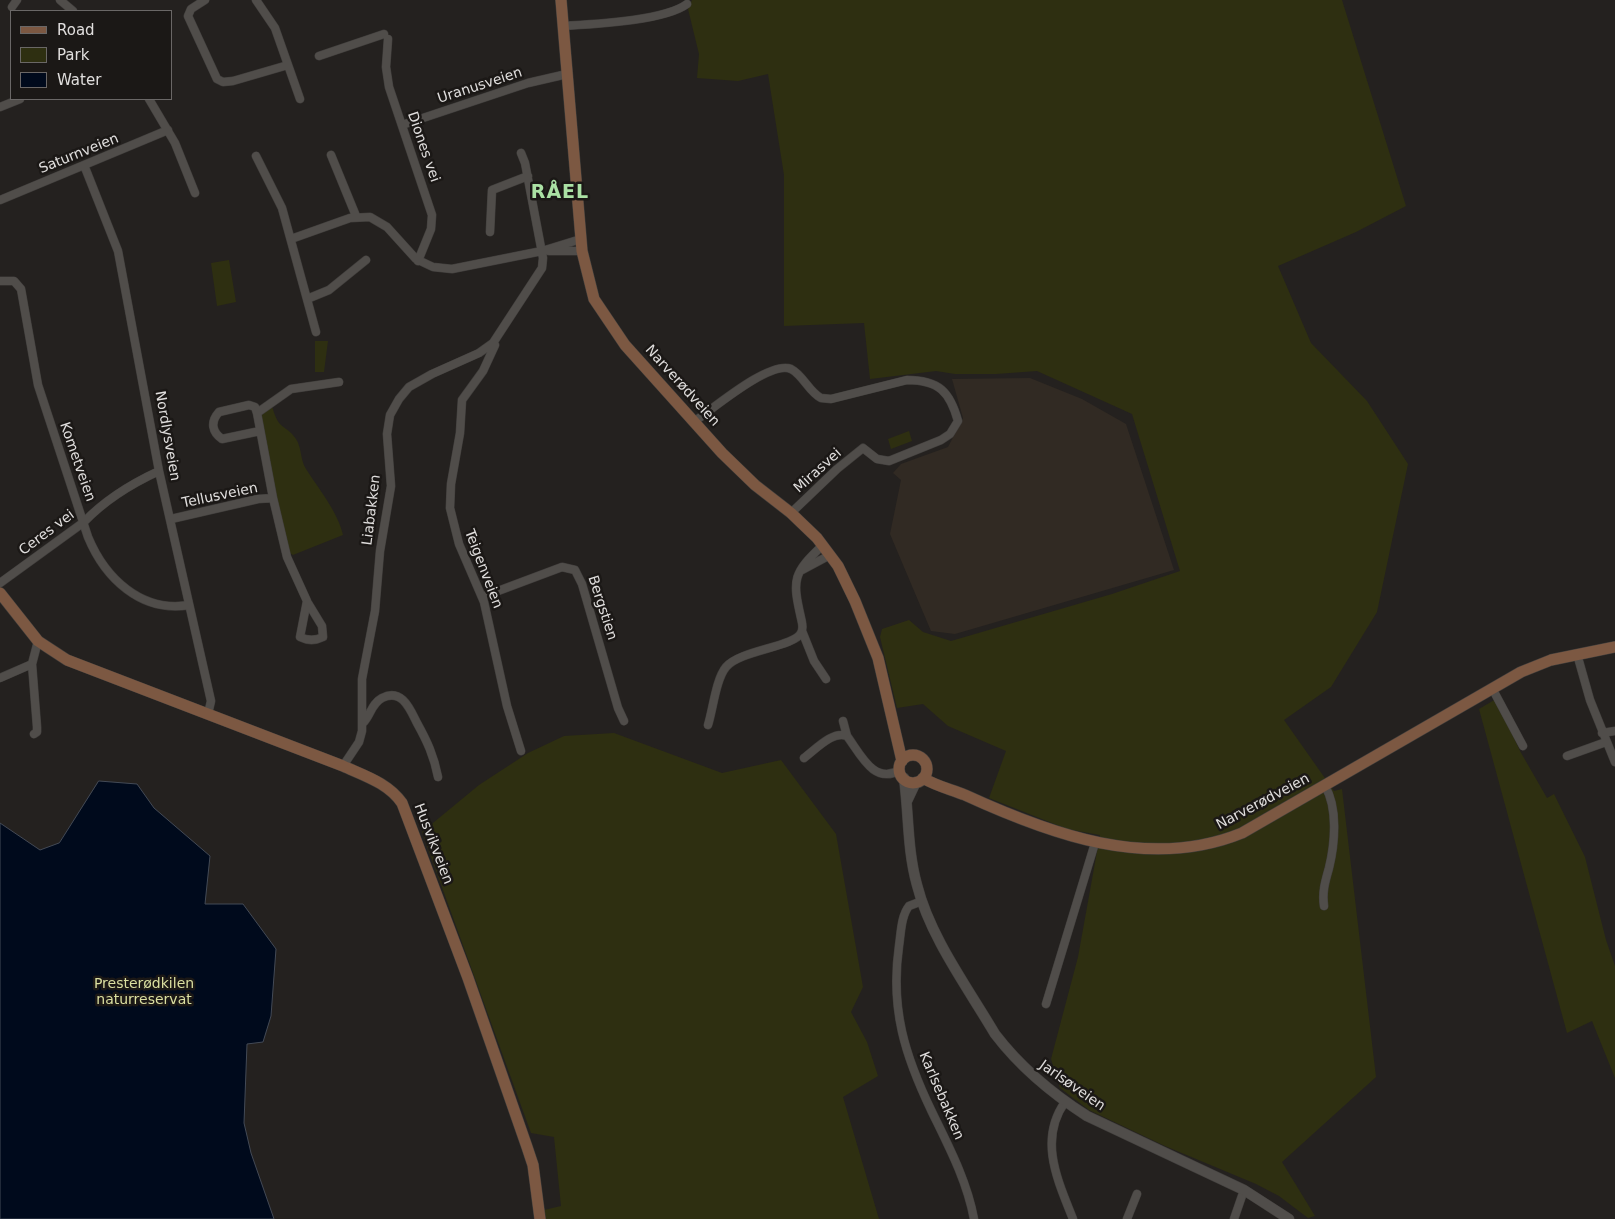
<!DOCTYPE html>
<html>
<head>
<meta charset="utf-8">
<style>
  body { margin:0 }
  #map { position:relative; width:1615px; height:1219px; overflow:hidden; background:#24211f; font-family:"DejaVu Sans",sans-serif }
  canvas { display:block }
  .legend { position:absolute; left:10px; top:10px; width:162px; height:90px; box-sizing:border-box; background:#1b1816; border:1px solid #6a6766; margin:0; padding:6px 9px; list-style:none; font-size:15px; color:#e0dedd }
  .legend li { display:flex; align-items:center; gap:10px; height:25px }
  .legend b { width:25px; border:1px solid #6a6766 }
</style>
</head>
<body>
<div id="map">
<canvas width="1615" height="1219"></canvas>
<ul class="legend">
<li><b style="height:6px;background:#7c5842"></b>Road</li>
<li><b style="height:14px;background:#2e2f11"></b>Park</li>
<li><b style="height:14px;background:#000a1c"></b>Water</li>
</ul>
</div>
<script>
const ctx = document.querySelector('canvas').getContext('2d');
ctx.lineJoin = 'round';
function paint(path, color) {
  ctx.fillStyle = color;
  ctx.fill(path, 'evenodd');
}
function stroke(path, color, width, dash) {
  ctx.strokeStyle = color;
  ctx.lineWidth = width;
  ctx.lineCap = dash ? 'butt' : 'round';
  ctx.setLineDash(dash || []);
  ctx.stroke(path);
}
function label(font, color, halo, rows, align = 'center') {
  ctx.font = font + ' "DejaVu Sans",sans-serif';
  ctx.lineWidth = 5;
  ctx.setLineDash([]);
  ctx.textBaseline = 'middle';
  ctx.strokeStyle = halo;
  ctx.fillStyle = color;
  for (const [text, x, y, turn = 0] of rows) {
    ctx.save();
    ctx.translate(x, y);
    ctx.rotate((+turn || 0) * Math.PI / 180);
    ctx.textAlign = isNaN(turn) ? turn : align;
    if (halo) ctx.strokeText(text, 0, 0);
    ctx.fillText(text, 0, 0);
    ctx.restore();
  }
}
paint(new Path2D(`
  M1030 378 1082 399 1126 424 1174 570 955 634 931 631 890 534 901 480 893 473 901 464 948 447 963 418 952 379Z`), '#312a23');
paint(new Path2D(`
  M692 0H1342L1406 206 1356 232 1278 266 1311 343 1367 401 1408 464 1377 612 1331 687 1284 720 1334 791 1342 789 1376 1077 1282 1162 1315 1216 1308 1218 1279 1196 1256 1184 1165 1146 1089 1110 1060 1088 1051 1059 1078 957 1100 835 1067 829 989 798 1006 751 948 726 923 704 897 708 880 637 882 629 909 620 923 632 951 641 1112 594 1180 571 1132 414 1037 371 996 374H955L936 371 870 379 864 323 784 326V175L768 74 738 81 697 78 699 54 688 9Z
  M229 260 236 302 217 306 211 263Z
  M315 341H328L324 372H315Z
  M272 406C279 432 285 423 296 439 302 448 300 460 306 469 318 488 338 512 343 535L293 555 288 552 260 416Z
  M909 431 912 441 891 449 888 439Z
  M1496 699 1520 751 1547 798 1554 794 1585 857 1606 940 1615 966V1078L1592 1021 1567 1033 1479 709Z
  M614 733 722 773 781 760 836 834 863 987 851 1012 867 1042 878 1076 843 1097 879 1219H546L544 1210 561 1206 554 1137 531 1133 422 832 479 785 528 753 564 736Z`), '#2e2f11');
const water = new Path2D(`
  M99 781 137 784 154 808 210 856 205 904H243L276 949 271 1016 263 1042 247 1044 244 1123 251 1153 274 1219H0V823L40 850 59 843Z`);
paint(water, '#000a1c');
stroke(water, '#434a56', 1);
const minor = new Path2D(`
  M60 0 73 11
  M205 0 191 9 188 16 217 79 223 82 233 81 288 65
  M256 0 275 28 300 99
  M12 7 17 0
  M563 26C594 24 664 21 687 4
  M388 39 386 67 389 87 432 215 431 229 418 261
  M319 56 384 34
  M149 99 175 143 195 193
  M0 107 20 99
  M402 125 528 83 567 74
  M331 155 356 216
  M256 156 282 208 316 332
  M84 165 118 251 159 471 211 701 208 714
  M0 200 168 130
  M490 232 492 190 528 176
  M291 239 350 218 370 217 387 227 416 259 433 267 452 269 542 251 581 239
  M549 251H582
  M0 281H14L21 289 38 385 88 537C105 578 141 613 189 605
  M307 299 329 290 366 260
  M493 343 495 345 483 371 462 400 460 433 451 484 450 508 459 544 484 602 507 706 521 751
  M257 413 291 389 339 382
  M695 421C713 409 770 360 791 369 803 375 809 392 821 398L831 399 907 380C939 380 950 392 958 421L950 434 941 440 889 461 877 459 863 448 837 469 791 513
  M260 431 222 439C212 432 210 422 219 412L249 405 255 407 257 413 273 498
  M171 519 258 499 273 498 287 557 307 601 300 637C308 641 315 641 323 637L322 626 308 603
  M802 570 830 555
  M0 583 84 522C104 501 133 483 159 471
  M482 597 562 567 575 570 582 584 618 708 624 721
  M802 631 814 661 826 679
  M1577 654 1590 700 1615 762
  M0 678 32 664
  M1492 688 1523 746
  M843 721 847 736
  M363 723C371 715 371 704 382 698 402 688 410 709 417 723 427 741 434 756 438 777
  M708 725C713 709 716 679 726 667 740 650 794 647 801 633 804 628 802 623 801 618 792 579 793 573 823 545
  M1602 733 1615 731
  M34 734 37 732V727L32 664 38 641
  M1567 756 1606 742
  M804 758C815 750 833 730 847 736 861 755 874 785 900 770
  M343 766 359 742 362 731V679L375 611 380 551 391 486 387 434 390 415 399 399 409 387 432 374 479 353 493 343 542 268 543 258 525 163 521 153
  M922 901 909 906C901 916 901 933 899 946 890 1009 905 1056 932 1112 949 1147 967 1181 974 1219
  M1324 906C1322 892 1325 882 1329 868 1335 843 1338 808 1325 786
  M1046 1004 1095 843
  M1065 1102C1038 1140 1058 1181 1073 1219
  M1127 1219 1137 1194
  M1234 1219 1244 1190`);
const tertiary = new Path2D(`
  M904 778C909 814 907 849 917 885 930 937 968 988 995 1034 1021 1068 1051 1093 1087 1116L1244 1190 1289 1219
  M907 801 916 782`);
const secondary = new Path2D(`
  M561 0 582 251 594 299 625 345 722 453 755 485 791 513 817 538 838 566 855 601 878 658 902 761
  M0 593 38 641 67 660 343 766C365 776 388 783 402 803L468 978 527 1147 533 1165 540 1219
  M899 769a14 14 0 1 1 28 0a14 14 0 1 1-28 0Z
  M923 778C936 786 950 789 965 795 1050 834 1149 871 1242 833L1521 672 1551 660 1615 647`);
stroke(minor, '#403e3c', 9);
stroke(tertiary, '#403e3c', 11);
stroke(secondary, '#403e3c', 12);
stroke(minor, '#504d4a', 8);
stroke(tertiary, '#504d4a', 10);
stroke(secondary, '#7c5842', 11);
label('14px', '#e0dedd', '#1b1816', [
  ["Uranusveien",480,86,-18],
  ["Diones vei",423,147,71],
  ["Saturnveien",79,154,-22],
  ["Narverødveien",682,386,48],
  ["Nordlysveien",167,436,80],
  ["Kometveien",77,462,71],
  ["Mirasvei",818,471,-42],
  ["Tellusveien",220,496,-12],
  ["Liabakken",372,510,-83],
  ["Ceres vei",47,533,-37],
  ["Teigenveien",483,569,69],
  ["Bergstien",602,608,72],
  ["Narverødveien",1263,802,-28],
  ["Husvikveien",433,844,69],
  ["Jarlsøveien",1072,1086,35],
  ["Karlsebakken",941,1096,67]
]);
label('14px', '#dbdfa1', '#1b1816', [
  ["Presterødkilen",144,984],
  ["naturreservat",144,1000]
]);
ctx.letterSpacing = '1px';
label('bold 19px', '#abe1a4', '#1b1816', [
  ["RÅEL",560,193]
]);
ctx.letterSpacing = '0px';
</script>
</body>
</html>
